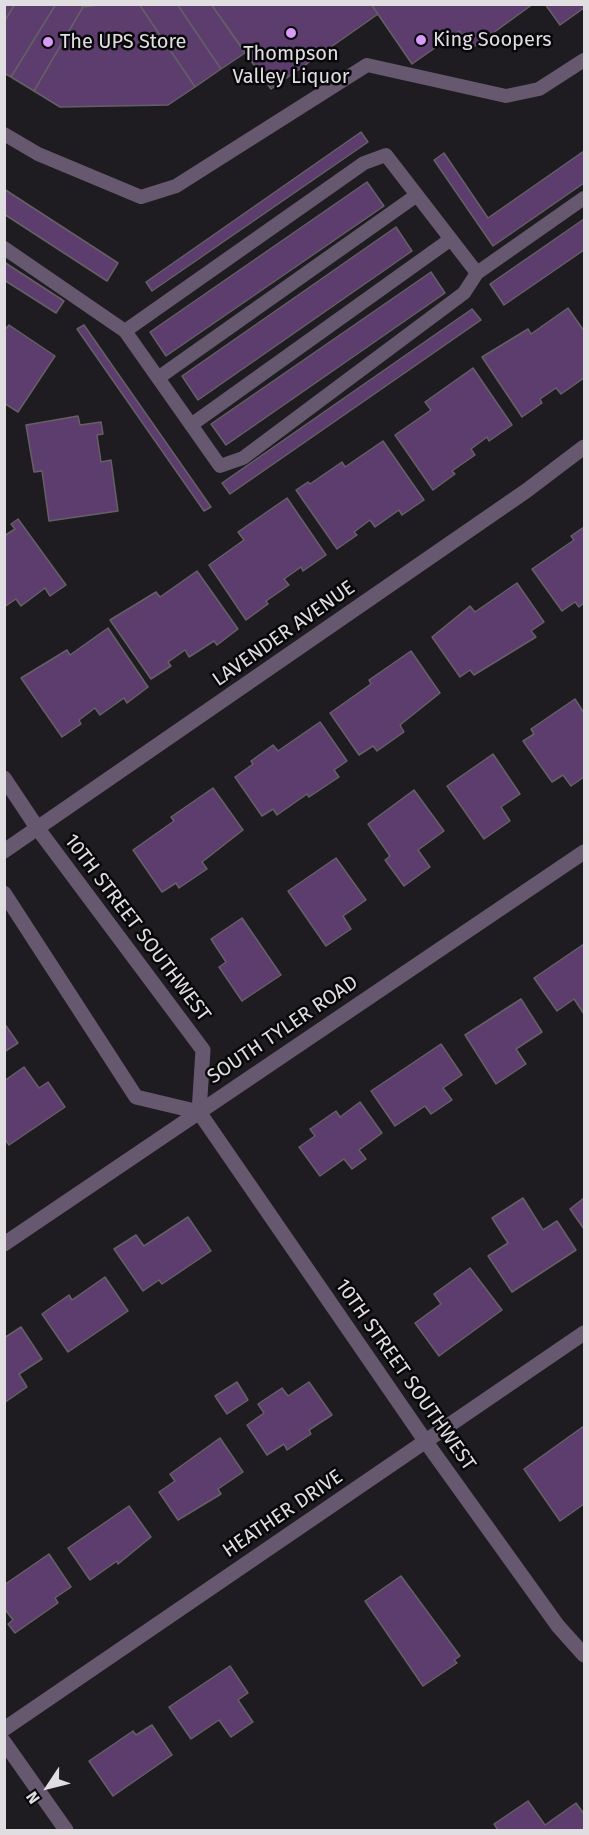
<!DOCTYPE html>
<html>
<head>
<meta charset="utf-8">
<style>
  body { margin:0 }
  #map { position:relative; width:589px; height:1835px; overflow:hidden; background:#1f1c21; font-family:"Fira Sans",sans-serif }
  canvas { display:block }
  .frame { position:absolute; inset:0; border:6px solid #e0dee1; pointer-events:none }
  .north { position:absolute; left:18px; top:1757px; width:60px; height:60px; -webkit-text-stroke:4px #080709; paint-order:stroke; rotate:235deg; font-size:16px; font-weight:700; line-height:24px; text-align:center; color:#e0dee1 }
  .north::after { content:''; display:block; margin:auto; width:21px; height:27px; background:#e0dee1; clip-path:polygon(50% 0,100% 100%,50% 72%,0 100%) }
</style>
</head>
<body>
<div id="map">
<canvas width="589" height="1835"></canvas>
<div class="frame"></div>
<div class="north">N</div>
</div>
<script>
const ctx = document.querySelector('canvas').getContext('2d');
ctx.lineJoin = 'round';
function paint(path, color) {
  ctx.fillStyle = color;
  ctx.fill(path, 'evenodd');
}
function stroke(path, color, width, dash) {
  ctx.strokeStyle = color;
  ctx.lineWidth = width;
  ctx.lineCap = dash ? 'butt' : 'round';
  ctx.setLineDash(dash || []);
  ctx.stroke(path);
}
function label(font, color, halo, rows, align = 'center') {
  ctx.font = font + ' "Fira Sans",sans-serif';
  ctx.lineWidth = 5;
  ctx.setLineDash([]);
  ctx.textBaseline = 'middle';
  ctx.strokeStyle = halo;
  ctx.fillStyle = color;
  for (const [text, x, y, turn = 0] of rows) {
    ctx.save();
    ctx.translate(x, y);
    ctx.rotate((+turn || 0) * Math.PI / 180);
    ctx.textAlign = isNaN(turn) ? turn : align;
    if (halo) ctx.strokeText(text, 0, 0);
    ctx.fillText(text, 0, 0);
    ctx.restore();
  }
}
const building = new Path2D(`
  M4 4H15L4 22Z
  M15 4H56L11 77 4 73V22Z
  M56 4H79L83 7 34 91 11 77Z
  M108 4H139L195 87 168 105 60 107 34 91 83 7Z
  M139 4H177L221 69 195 87Z
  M177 4H211L245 53 221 69Z
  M211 4H371L378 14 271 89Z
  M371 4H533L471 49 459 31 412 64Z
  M545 4H584V8L560 25Z
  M361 132 368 142 152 291 146 282Z
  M584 151V183L493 246 434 160 444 153 488 218Z
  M367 182 384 206 166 356 150 332Z
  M4 189 118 263 107 281 4 214Z
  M584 219V250L504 305 490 284Z
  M396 227 412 251 198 400 182 376Z
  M4 262 64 301 56 313 4 280Z
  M431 272 445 293 226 445 211 424Z
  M568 308 584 331V378L561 394 556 388 540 399 542 403 522 417 482 357 528 329 531 334Z
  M472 309 481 320 230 494 222 483Z
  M9 325 55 356 18 412 4 403V331Z
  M84 325 211 507 204 511 77 329Z
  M473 368 512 425 489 441 487 437 471 449 475 455 452 471 455 474 433 490 395 435 431 410 425 402Z
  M78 416 80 425 101 422 103 434 97 435 101 462 111 460 118 511 49 521 42 471 34 472 26 425Z
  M383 441 424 500 402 515 399 510 375 527 370 520 354 532 357 535 337 549 296 490 308 482 310 484 342 462 345 467Z
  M287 498 326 555 303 571 301 567 284 579 289 585 266 601 268 604 246 620 209 565 244 540 238 532Z
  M18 519 66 585 50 596 45 588 21 606 16 599 4 607V536L15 529 11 524Z
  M584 527V603L579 607 575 602 562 611 532 569 574 540 571 536Z
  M197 571 238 629 217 645 214 641 189 657 185 650 168 662 171 666 151 679 110 620 156 592 160 597Z
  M517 583 544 622 531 631 536 637 474 675 470 670 460 677 432 637 470 606 475 612Z
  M108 628 148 687 127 703 124 698 100 715 95 708 79 720 81 724 62 737 21 678 67 650 70 655Z
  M411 651 440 693 400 725 404 732 377 751 373 746 359 755 330 713 371 684 369 680Z
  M575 699 584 713V777L571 786 563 775 552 782 523 741 534 734 531 729Z
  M320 722 347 761 334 770 339 777 309 797 307 794 277 815 273 809 262 816 235 777 253 764 251 761 273 745 278 751Z
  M493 754 520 794 501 807 510 821 484 839 447 786Z
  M213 788 243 830 202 862 207 869 179 888 176 883 162 892 133 850 174 821 171 817Z
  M414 790 444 831 418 850 430 867 404 886 385 860 390 856 368 824Z
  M336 858 366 900 343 916 351 929 326 946 288 891Z
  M242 918 281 975 242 1001 219 967 226 962 211 939Z
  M584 944V1014L574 999 557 1011 534 978Z
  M521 999 542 1032 516 1049 526 1064 496 1084 465 1035Z
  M4 1023 18 1043 4 1052Z
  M441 1044 462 1075 443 1088 452 1100 431 1114 425 1106 395 1126 371 1091Z
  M24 1067 39 1088 48 1082 65 1107 9 1145 4 1138V1081Z
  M360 1102 382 1133 359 1150 366 1159 352 1169 344 1159 320 1176 299 1147 315 1136 310 1129 336 1111 340 1117Z
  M523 1198 543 1230 557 1221 576 1250 512 1292 488 1256 508 1243 492 1218Z
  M584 1198V1229L570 1209Z
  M188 1217 211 1251 162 1284 159 1280 143 1291 114 1249 136 1235 144 1246Z
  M470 1268 502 1310 439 1356 415 1323 441 1304 434 1294Z
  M105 1277 128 1311 68 1352 42 1314 69 1295 72 1300Z
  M21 1327 42 1359 19 1374 27 1387 4 1403V1338Z
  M237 1382 248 1400 227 1414 215 1396Z
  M309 1382 332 1415 309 1430 311 1434 287 1450 284 1444 267 1455 247 1425 264 1413 258 1404 282 1388 288 1396Z
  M584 1426V1504L560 1521 524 1469Z
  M220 1438 243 1472 218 1489 221 1494 178 1520 159 1492 175 1481 170 1474Z
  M129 1506 151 1537 118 1564 117 1561 90 1580 68 1548Z
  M49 1554 71 1587 55 1598 58 1603 15 1633 8 1624 13 1620 4 1608V1585Z
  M401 1576 460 1656 454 1660 457 1663 423 1686 365 1601Z
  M230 1666 248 1693 238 1700 253 1722 231 1737 219 1720 191 1739 169 1707Z
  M152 1725 172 1755 113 1796 89 1761 133 1731 136 1735Z
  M528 1801 545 1825 576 1803 584 1814V1830H498L494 1824Z`);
paint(building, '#5d3d6e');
stroke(building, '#646066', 1.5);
stroke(new Path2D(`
  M4 134 38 154 141 197 176 186 367 65 506 96 539 89 584 60
  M4 248 125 331 364 163 386 155 477 273 584 198
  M125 331 220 466 243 458 464 293 477 273
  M158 378 417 195
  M191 425 451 239`), '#66586e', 14);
stroke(new Path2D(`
  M4 778 38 829 203 1050 199 1112 426 1442 558 1626 584 1655
  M4 851 526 491 584 447
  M4 893 136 1097 199 1112
  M4 1729 584 1333
  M4 1742 66 1830`), '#66586e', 15);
stroke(new Path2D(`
  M4 1244 584 852`), '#66586e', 15);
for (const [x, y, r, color] of [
  [291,33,6,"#d89bf8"],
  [421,40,6,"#d89bf8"],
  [48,42,6,"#d89bf8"]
]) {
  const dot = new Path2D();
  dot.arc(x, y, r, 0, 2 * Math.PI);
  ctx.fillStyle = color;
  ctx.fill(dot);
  stroke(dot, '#080709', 2);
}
label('20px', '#e0dee1', '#080709', [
  ["King Soopers",433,40],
  ["The UPS Store",60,42],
  ["Thompson",291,54,"center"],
  ["Valley Liquor",291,77,"center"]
], 'left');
label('20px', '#e0dee1', '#080709', [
  ["LAVENDER AVENUE",284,634,-35],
  ["10TH STREET SOUTHWEST",137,928,53],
  ["SOUTH TYLER ROAD",283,1030,-34],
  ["10TH STREET SOUTHWEST",405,1375,55],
  ["HEATHER DRIVE",283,1514,-34]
]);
</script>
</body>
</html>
